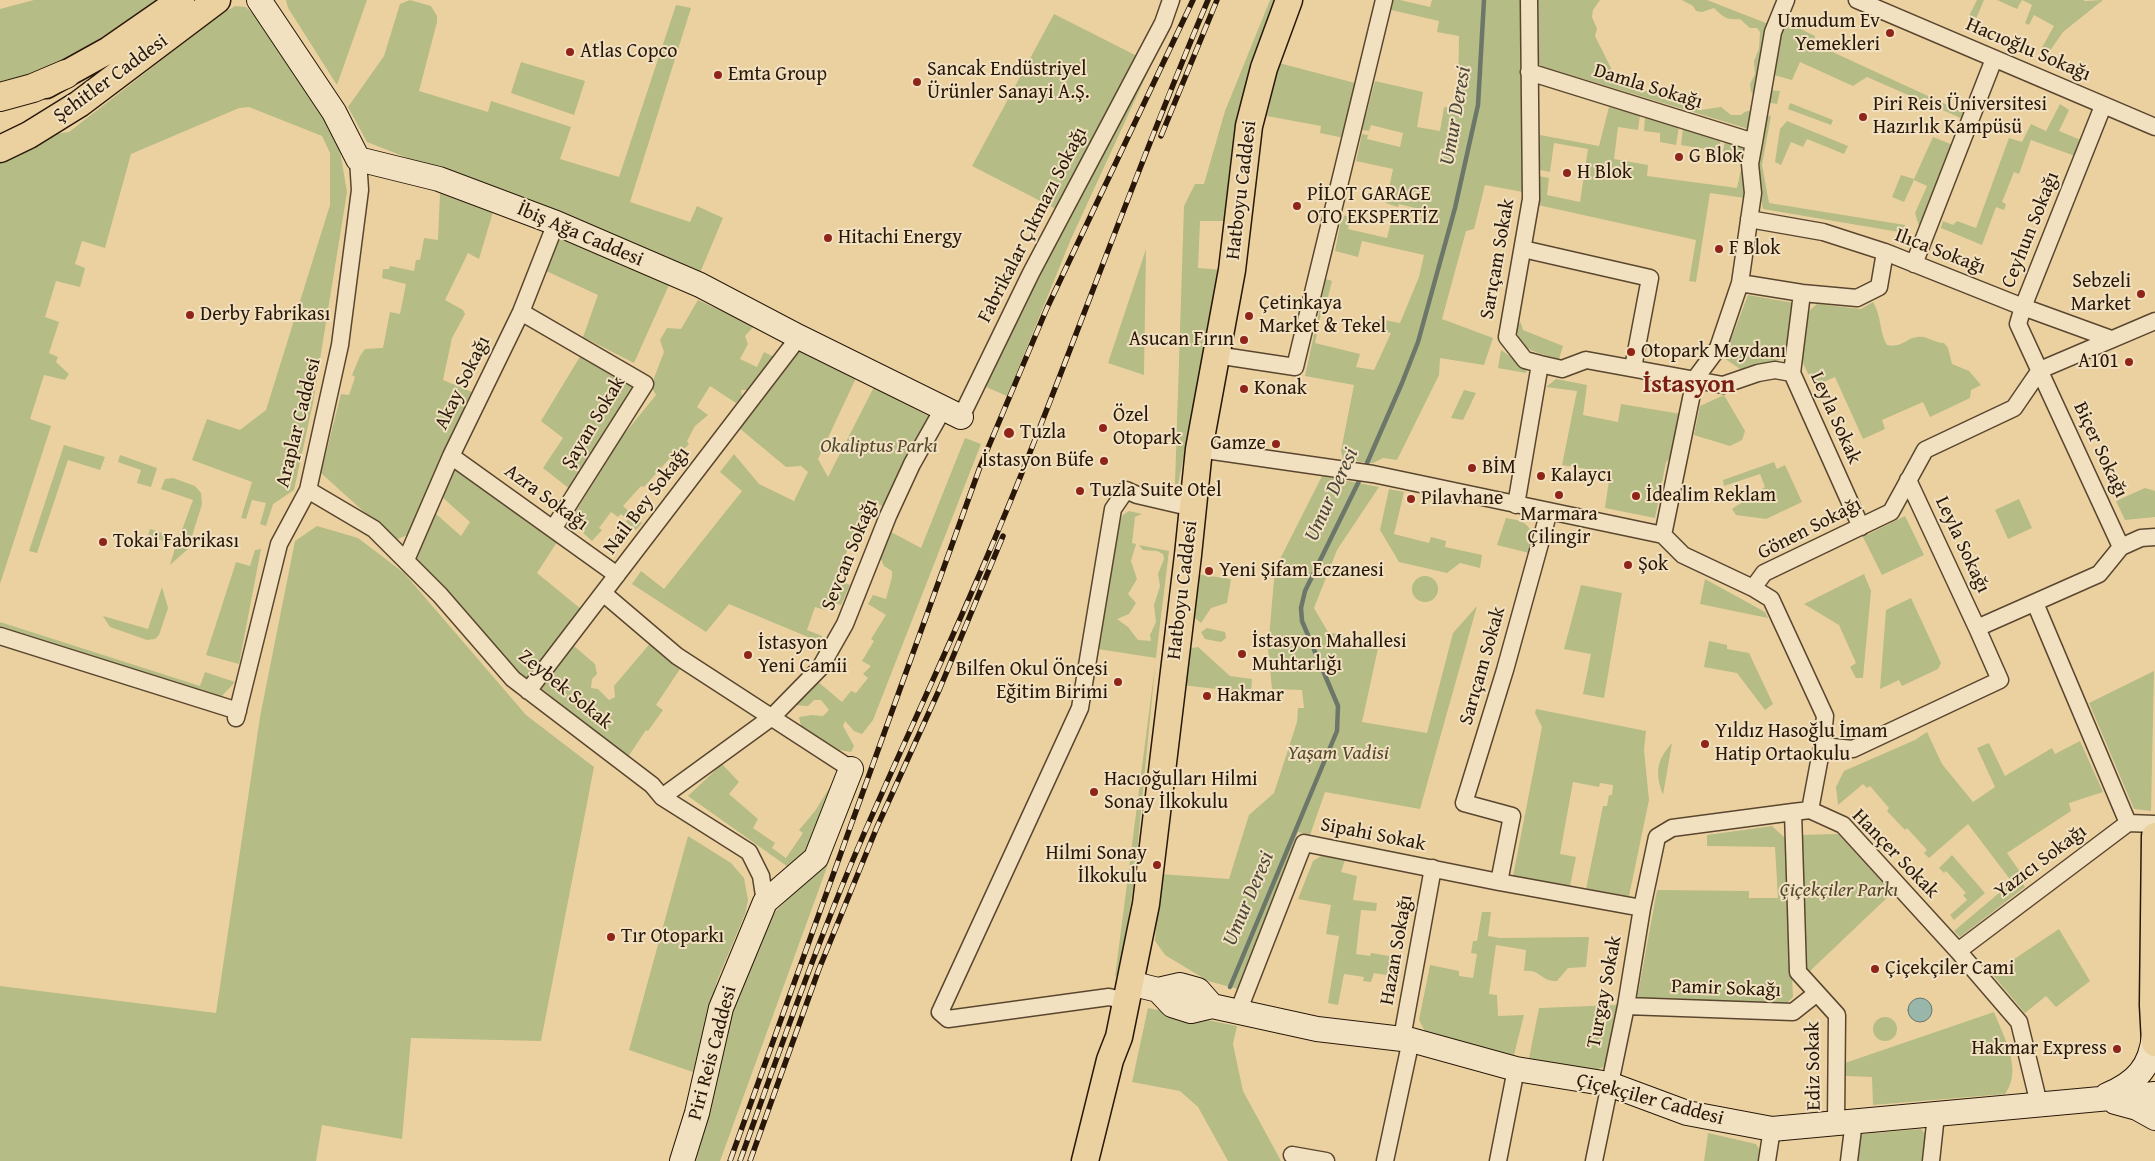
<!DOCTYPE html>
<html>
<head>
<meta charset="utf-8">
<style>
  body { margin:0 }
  canvas { display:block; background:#ebd1a0 }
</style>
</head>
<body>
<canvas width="2155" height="1161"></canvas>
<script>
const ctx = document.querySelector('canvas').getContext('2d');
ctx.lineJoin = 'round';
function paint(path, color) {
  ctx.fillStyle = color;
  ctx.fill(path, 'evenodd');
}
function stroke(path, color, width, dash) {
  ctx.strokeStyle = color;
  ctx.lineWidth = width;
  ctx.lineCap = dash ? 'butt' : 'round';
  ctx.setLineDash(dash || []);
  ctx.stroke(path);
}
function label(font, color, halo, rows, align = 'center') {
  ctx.font = font + ' "Gentium Book Plus",serif';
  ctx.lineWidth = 4;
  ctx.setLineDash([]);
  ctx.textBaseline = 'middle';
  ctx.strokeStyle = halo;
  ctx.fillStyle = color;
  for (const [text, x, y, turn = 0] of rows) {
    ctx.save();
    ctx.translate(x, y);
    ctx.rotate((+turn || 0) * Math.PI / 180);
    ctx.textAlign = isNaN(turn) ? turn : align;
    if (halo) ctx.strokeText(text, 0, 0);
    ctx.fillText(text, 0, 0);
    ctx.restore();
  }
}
paint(new Path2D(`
  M34 0H156C109 33 58 70 0 83V9Z
  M286 0H367L337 85 288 8Z
  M410 0 431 6 437 16V22L419 91 488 112 491 101 571 127 560 159 619 177 676 5 691 8 630 202 690 222 697 206 723 218 700 273 367 142 348 107 384 56 400 4Z
  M1176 0H1181L1071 239 1007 396 986 387 1068 212Z
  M1270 0H1277L1244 89 1229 173 1226 221H1200L1198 268 1223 270 1178 484H1175L1184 206 1195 184H1204L1225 111Z
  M1390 0H1400L1430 7 1432 0H1520L1523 192 1485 185 1474 229 1466 231 1442 319 1493 338 1484 365 1440 358 1439 375 1397 460 1383 458 1373 463 1343 460 1341 451 1354 385 1305 376 1326 279 1332 281 1325 309 1322 308 1315 343 1360 354 1356 367 1374 370 1391 333 1376 330 1379 319 1400 323 1419 277 1424 255 1362 241 1358 257 1335 251 1342 215 1351 217 1348 229 1387 238 1392 217 1419 224 1423 210 1399 204 1398 207 1386 203 1393 169 1356 161 1362 134 1368 135 1367 139 1400 147 1403 133 1371 125 1369 131 1362 130 1375 81 1423 92 1417 127 1440 131 1444 107 1454 108 1455 97 1458 98 1459 36 1437 32 1439 21 1387 9Z
  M1537 0H1600L1593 10 1592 17 1597 29 1595 36 1614 74 1619 79 1642 93 1650 89H1659L1663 94 1677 100 1683 97 1700 110 1721 107 1731 115H1741C1746 110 1749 110 1756 113L1752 130 1541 66 1538 62Z
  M1682 0H1707L1771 25 1754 95 1751 92 1750 84 1755 74 1754 61 1759 49 1760 32 1757 28H1750L1740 19C1727 20 1724 18 1714 8L1702 12 1696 11 1693 6Z
  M1977 0H1984L1976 19 1969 16Z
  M1997 0H2083L2085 1 2103 0 2063 32 2047 55 2039 53 2054 26 2034 15 2029 25 2025 23 2032 5 2022 0 2017 9Z
  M235 6 246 7 255 16 319 109 340 151 347 192 313 403 294 490 273 504 266 526 260 524 266 503 252 500 246 519 241 518 252 482 192 460 207 419 240 430 266 410 330 205V153L322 136 249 107 239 108 131 154 105 248 82 241 75 264 85 268 80 287 56 281 45 317 59 322 49 353 58 357 56 362 69 374 65 380 44 375 30 419 51 426 0 584V160L48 135 69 132 220 15Z
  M1054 14 1139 57 1058 210 972 166Z
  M1784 21 1815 36 1813 43 1965 113 1963 119 1867 77 1853 86 1800 62 1792 80 1770 74Z
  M521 62 585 81 574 115 511 93Z
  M1279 63 1355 83 1344 138 1320 133 1321 126 1267 116Z
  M1768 90 1780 91 1777 104 1766 102Z
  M1790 103 1833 120 1831 125 1788 109Z
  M2060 104 2069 110 2059 131 2081 140 2075 156 2031 140 2019 174 2014 172 2002 202 2006 204 2004 210 1996 207 1982 245 1941 228 1943 221 1953 225 1957 221 1976 228 2009 138 2022 142 2031 124 2046 131Z
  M1609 107 1640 115 1638 130 1618 127 1614 159 1648 165 1647 176 1737 188 1744 155 1723 152 1725 140 1747 146 1745 198 1710 193 1696 282 1689 281 1696 240 1538 205 1539 176 1549 178 1547 195 1580 202 1588 149 1554 143 1550 172 1540 170V135L1599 146Z
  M1764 115 1771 116 1762 165 1769 203 1905 225V233L1763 209 1755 166Z
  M1645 117 1679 127 1676 145 1660 142V133L1644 131Z
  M1787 121 1848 146 1844 154 1807 139 1803 147 1791 142 1781 165 1775 162 1780 129Z
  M1683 128 1721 139 1718 151 1681 145Z
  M1933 137 1953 145 1920 229 1915 213 1927 186 1914 180 1904 202 1892 197 1901 175 1914 179Z
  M440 193 493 212 479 259 468 253 445 300 463 310 465 314 452 338 443 380 472 392 408 535 395 540 321 473 341 394 349 395 355 377 352 375 360 356 365 349 383 348 390 312 400 314 406 284 382 278 383 269H389L390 266 414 271 416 260H420L424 238 438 240Z
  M560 234 669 285 634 363 583 337 598 295 544 270Z
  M1146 249 1144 375 1108 363Z
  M1748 295 1794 303C1792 319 1794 349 1779 360 1769 368 1752 367 1740 369L1724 358Z
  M698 300 754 326 745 336 748 344 740 359 757 367 764 352 776 358 750 390H741L742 397 736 403 710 386 697 407 708 415 695 426 687 441 689 444 678 455 686 464 682 468 670 458 644 487 641 486 623 506 642 523 636 530 626 522 627 519 621 514 618 517 611 512 599 528 602 530 592 541 570 521 621 438 656 395 651 386 664 352 660 340 667 328 681 329Z
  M1873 302C1882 317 1879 332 1887 345 1903 348 1904 339 1917 337 1927 335 1934 343 1944 343L1948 348 1952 364 1969 371 1981 385 1971 390 1970 398 1930 417 1923 402 1882 420 1885 429 1863 439 1835 377 1814 386 1802 361 1808 312 1817 304 1861 309Z
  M1517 322 1521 323 1523 330 1563 346 1559 359C1537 352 1514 351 1517 322Z
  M801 350 857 376 818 459 828 477 874 387 930 417 884 507 870 500 835 578 850 585 841 605 829 601 825 610 815 607 807 630 822 636 820 642 729 604 706 632 632 584 641 571 664 589 742 491 720 472 734 454 759 484 794 501 808 472 801 466 786 467 738 427Z
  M1501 350 1527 368 1526 373 1498 368Z
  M581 355 638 386 571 490 543 468 563 438 541 421Z
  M1556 379 1587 385 1583 415 1618 422 1621 404 1681 414 1672 456 1666 462 1655 518 1605 508 1610 473 1562 465 1577 391 1546 387Z
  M1464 390 1476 393 1463 420 1451 418Z
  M1724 395 1745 431 1742 440 1730 446 1694 435 1700 406Z
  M965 438 981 444 873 720 862 734 854 731 845 721 843 726 854 746 851 752 839 750 801 726 799 717 812 715 823 716 829 710 821 700H814L808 706 794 705 817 681 842 702 851 691 856 693 868 678 863 674 871 666 862 661 874 641 871 639 886 615 868 604 873 595 886 599 892 577V571L884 566 880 557 891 532 921 548Z
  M64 445 105 457 100 470 68 460 37 553 29 551Z
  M120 455 157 468 151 487 137 483 141 470 118 462Z
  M1774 462 1777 469 1785 465 1802 502 1766 519 1736 515 1732 509 1765 487 1760 474 1724 486 1723 480Z
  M456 467 559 539 537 573 581 609 527 680 413 559 435 513 461 536 470 522 442 497Z
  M1322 476 1379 487 1337 550 1314 608 1328 632 1379 644 1362 722 1427 733 1453 633 1477 606 1420 809 1325 792 1310 835 1298 832 1238 989 1208 981 1165 955 1155 941 1160 874 1229 879 1249 815 1274 793 1297 722 1298 708H1304L1302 690 1272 689 1268 649 1275 569Z
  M173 478 195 486 201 493 202 504 188 549 170 565 176 545 148 536 150 529 179 538 193 500 161 489 165 479Z
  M2145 488 2155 491V517L2125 520 2116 501Z
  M1389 489 1404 492 1394 534 1429 543 1431 537 1446 541 1445 547 1482 555 1480 568 1460 563 1447 573 1399 562 1380 530Z
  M2019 499 2032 528 2008 539 1995 510Z
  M1129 511 1142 514 1135 517 1132 543 1136 544 1131 561 1137 579 1128 594 1136 603 1129 614 1117 619 1128 627 1138 640 1151 641 1150 635 1156 622 1154 605 1160 586 1158 574 1164 559 1163 554 1157 551 1143 550 1139 545 1169 551 1156 657 1134 883 1120 971 1115 977 1156 658 1098 649 1108 582 1121 519 1123 515Z
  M1905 516 1924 555 1882 575 1863 537Z
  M1506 518C1530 521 1536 530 1529 553L1497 545Z
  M317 526 358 538 404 573 526 715 594 767 541 1041 411 1038 402 1139 322 1125 316 1161H0V986L216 1013 260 717 295 541Z
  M261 549 239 664 206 655 236 562 250 566 255 550Z
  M1195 574 1231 579 1227 603 1211 608 1201 623 1190 614Z
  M1864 574 1871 591 1863 678H1856L1850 667 1856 663 1839 625 1804 604Z
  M1412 589a13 13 0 1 1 26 0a13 13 0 1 1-26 0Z
  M1705 579 1765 612 1768 618 1700 604Z
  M1581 585 1622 593 1604 698 1583 694 1591 654 1564 649Z
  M162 587 168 608 159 635 155 639 147 640 110 627 103 616 148 629Z
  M1911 598 1941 663 1938 669 1902 686 1899 680 1880 689 1886 610Z
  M0 622 200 686 205 672 235 682 219 699 0 630Z
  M1207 628 1225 632 1226 638 1221 642 1205 639 1201 632Z
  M653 640 682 666 656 705 663 710 648 731 646 730 628 757 541 688 574 646 595 664 597 674 592 679 591 688 598 689 609 700 615 697 614 686Z
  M1709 641 1727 645V649L1749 653 1773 704 1765 710 1737 673 1704 667Z
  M1198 647 1230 676 1252 679 1251 693 1182 685 1186 649Z
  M2154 671 2151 811 2134 809 2089 703Z
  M1536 709 1646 731 1644 750 1649 800 1629 896 1586 889 1603 806H1607L1609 795H1612L1613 785 1600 783 1599 787 1573 782 1560 854 1576 857 1570 886 1513 876 1542 727 1535 713Z
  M1927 732 1942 764 1973 802 1995 787 1977 748 1989 743 2005 776 2052 748 2055 754 2080 741 2103 792 2069 803 2071 811 2007 853 2027 882 2023 884 2025 887 1960 937 1954 931 2012 882 1968 824 1929 858 1924 853 1927 850 1907 828 1905 830 1887 811 1889 808 1870 786 1867 788 1863 784 1838 805 1836 787 1844 771 1915 740Z
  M1672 743 1663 795C1655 773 1656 761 1672 743Z
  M722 764 739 782 729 794 758 819 753 828 775 843 772 848 786 858 803 833 799 830 815 811 841 769 845 771 800 865 791 869 688 796Z
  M1772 826 1785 838 1793 997 1784 1006 1637 999 1657 890 1749 891V898H1778L1775 847 1707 846V835Z
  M1838 834 1892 893 1810 971 1803 964 1799 835Z
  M688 836 731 863 744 878 748 900 745 914 717 981 693 1072 629 1050Z
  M1952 855 1985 893 1954 920 1950 915 1967 900 1963 895 1966 893 1946 871 1944 873 1939 868Z
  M831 856 720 1161H694L732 1008 757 943 775 912Z
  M1321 856 1345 860 1341 872 1357 876 1353 900 1377 903 1376 911 1361 910 1356 954 1370 956 1371 953 1402 958 1399 977 1374 973 1371 982 1363 981 1364 977 1344 974 1338 1005 1328 1003 1339 936 1326 934 1331 905 1298 899 1313 861Z
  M1482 912H1491L1488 936 1500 938 1589 937 1586 967 1568 968 1557 981C1541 982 1541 969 1524 971L1526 950 1496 945 1489 994 1497 995 1498 1016 1524 1015 1514 1055 1427 1035 1419 1020 1430 965 1459 971V976L1473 978 1477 954 1471 953 1473 941H1477Z
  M2059 929 2090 981 2056 1007 2046 996 2025 1013 1992 974Z
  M1617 1005 1605 1066 1594 1071 1529 1058 1539 1008Z
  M1148 1008 1237 1026 1233 1044 1243 1091 1281 1161H1228L1198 1107 1180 1091 1132 1082Z
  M1994 1012C2004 1038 2023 1069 2005 1094L1873 1105 1872 1077 1845 1076V1063Z
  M1873 1029a12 12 0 1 1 24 0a12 12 0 1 1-24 0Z
  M1921 1129 1926 1135 1924 1161H1853L1856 1139 1863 1134Z
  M1708 1133 1756 1144 1762 1154 1760 1161H1704Z`), '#b5bc86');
const water = new Path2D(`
  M1908 1010a12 12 0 1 1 24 0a12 12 0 1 1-24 0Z`);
paint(water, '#99b6aa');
stroke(water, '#6c776a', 1);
stroke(new Path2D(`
  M1364 470 1402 383 1418 342 1455 208 1478 105 1484 0
  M1230 987 1337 731 1338 706 1302 621 1301 608 1305 591 1361 477`), '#6c776a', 4.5);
const street = new Path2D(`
  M1857 0 2155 127
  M1529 72 1754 142
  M2103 106 2023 307 2018 324 2121 547
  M1749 219 1823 232 1885 252 2023 307 2111 339
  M1523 249 1650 278 1633 368
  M1914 264 1994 59
  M1740 283 1802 293 1857 298 1879 287 1885 252
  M1802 293 1792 373 1861 527
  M521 312 645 384 553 529
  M1216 355 1295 367 1384 0
  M1540 364 1562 369 1586 360 1723 385 1758 373 1775 370 1792 373
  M961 417 1031 273 1163 23 1171 0
  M1199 449 1373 474 1663 535 1683 555 1753 588 1764 573 1891 512 1925 450 2014 408 2040 370 2155 321
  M451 456 617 575
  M1908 480 1977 628
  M308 490 374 529 440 595 513 679 652 785 662 797 749 852 761 876 765 902
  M1516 505 1540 364 1525 360 1507 337 1531 199 1529 0
  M1663 535 1695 379 1718 348 1740 283 1753 193 1750 164 1754 142 1773 32 1786 0
  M406 560 451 456 521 312 556 223
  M1753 588 1771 599 1825 716 1822 746 1810 810
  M603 593 677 656 851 769
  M2035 603 2128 823
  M0 636 238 711
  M528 691 799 337
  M236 718 279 544 308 490 340 345 360 190 358 159
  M1822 746 1853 749 2000 680 1977 628 2099 574 2121 547 2141 538 2155 537
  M662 797 772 717 820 668 845 624 888 516 912 464 943 409
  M1793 812 1798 972 1837 1015 1836 1123
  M1499 882 1642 908
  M1958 951 2128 823 2155 824
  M1126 1001 1109 997 948 1019 940 1012 1080 708 1113 509 1126 490 1137 495 1193 508
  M1626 1006 1793 1012 1817 993
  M1238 1012 1304 843 1499 882 1512 816 1464 803 1505 670 1549 511
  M1402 1038 1433 868
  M1292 1155 1326 1161
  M1385 1161 1411 1040
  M1498 1161 1516 1069
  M1594 1161 1626 1006 1642 908 1657 837 1672 828 1793 812 1810 810 1843 825 1958 951 2019 1022 2039 1104
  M1767 1161 1772 1129
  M1849 1161 1854 1121
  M1931 1161 1936 1115`);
const secondary = new Path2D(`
  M259 0 334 112 358 159 439 179 556 223 700 285 799 337 961 417
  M1130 983 1158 990 1180 985 1198 990 1212 1006 1317 1029 1411 1040 1516 1069 1609 1084 1687 1113 1772 1129 2155 1094
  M1158 990 1172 1005 1191 1011 1212 1006
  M2107 1095C2136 1083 2151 1067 2154 1035
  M2115 1102 2137 1108 2155 1118
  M682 1161 697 1113 721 1008 765 902 816 858 851 769`);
const primary = new Path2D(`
  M46 85 109 50 181 0
  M0 149 29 135 79 104 217 0
  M2155 836 2153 1005 2155 1043
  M1085 1161 1110 1060 1119 1037 1146 904 1188 555 1199 449 1232 270 1249 126 1264 68 1289 0`);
const highway = new Path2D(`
  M0 97 33 88 66 74`);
stroke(street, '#5a462f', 19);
stroke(secondary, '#291809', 26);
stroke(primary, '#291809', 29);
stroke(highway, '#291809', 30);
stroke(street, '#f2e1c1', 16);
stroke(secondary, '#f2e1c1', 24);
stroke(primary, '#ebd1a0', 26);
stroke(highway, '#ebd1a0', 28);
const rail = new Path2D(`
  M1161 136 1217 0
  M730 1161 980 467 1047 308 1193 0
  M740 1161C781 1047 821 931 870 820 920 707 973 595 1019 480 1083 320 1141 158 1208 0
  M750 1161 819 969 877 827 940 688 1003 536`);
stroke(rail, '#291809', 5.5);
stroke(rail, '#f2e1c1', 4, [11]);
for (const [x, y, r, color] of [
  [1890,33,5,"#8f2418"],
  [570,52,5,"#8f2418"],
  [718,75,5,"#8f2418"],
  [917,82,5,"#8f2418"],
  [1863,117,5,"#8f2418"],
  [1679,157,5,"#8f2418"],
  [1567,173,5,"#8f2418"],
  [1297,206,5,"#8f2418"],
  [828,238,5,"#8f2418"],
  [1719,249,5,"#8f2418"],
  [2141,294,5,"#8f2418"],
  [190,315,5,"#8f2418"],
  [1249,316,5,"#8f2418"],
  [1244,340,5,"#8f2418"],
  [1631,352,5,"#8f2418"],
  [2129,362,5,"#8f2418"],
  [1244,389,5,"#8f2418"],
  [1103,428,5,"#8f2418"],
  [1009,433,6,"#8f2418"],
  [1276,444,5,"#8f2418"],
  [1104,461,5,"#8f2418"],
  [1472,468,5,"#8f2418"],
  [1541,476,5,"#8f2418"],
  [1080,491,5,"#8f2418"],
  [1559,495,5,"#8f2418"],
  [1636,496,5,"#8f2418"],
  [1411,499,5,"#8f2418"],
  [103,542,5,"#8f2418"],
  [1628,565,5,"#8f2418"],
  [1209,571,5,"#8f2418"],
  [1242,654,5,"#8f2418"],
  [748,655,5,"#8f2418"],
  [1118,682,5,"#8f2418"],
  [1207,696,5,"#8f2418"],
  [1705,744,5,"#8f2418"],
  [1094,792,5,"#8f2418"],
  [1157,865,5,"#8f2418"],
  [611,937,5,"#8f2418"],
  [1875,969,5,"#8f2418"],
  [2117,1049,5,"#8f2418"]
]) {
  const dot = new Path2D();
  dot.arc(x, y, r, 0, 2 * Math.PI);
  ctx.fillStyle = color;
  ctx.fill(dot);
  stroke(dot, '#f2e1c1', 2);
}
label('20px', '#291809', '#f2e1c1', [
  ["Umudum Ev",1880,22,"right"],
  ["Yemekleri",1880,45,"right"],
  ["Atlas Copco",580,52],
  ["Sancak Endüstriyel",927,70],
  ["Ürünler Sanayi A.Ş.",927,93],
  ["Emta Group",728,75],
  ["Piri Reis Üniversitesi",1873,105],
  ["Hazırlık Kampüsü",1873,128],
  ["G Blok",1689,157],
  ["H Blok",1577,173],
  ["PİLOT GARAGE",1307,195],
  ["OTO EKSPERTİZ",1307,218],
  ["Hitachi Energy",838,238],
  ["F Blok",1729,249],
  ["Sebzeli",2131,282,"right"],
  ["Market",2131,305,"right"],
  ["Çetinkaya",1259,304],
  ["Market & Tekel",1259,327],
  ["Derby Fabrikası",200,315],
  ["Asucan Fırın",1234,340,"right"],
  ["Otopark Meydanı",1641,352],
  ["A101",2119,362,"right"],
  ["Konak",1254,389],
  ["Özel",1113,416],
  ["Otopark",1113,439],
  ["Tuzla",1020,433],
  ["Gamze",1266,444,"right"],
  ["İstasyon Büfe",1094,461,"right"],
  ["BİM",1482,468],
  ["Kalaycı",1551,476],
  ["Tuzla Suite Otel",1090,491],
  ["İdealim Reklam",1646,496],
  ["Pilavhane",1421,499],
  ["Marmara",1559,515,"center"],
  ["Çilingir",1559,538,"center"],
  ["Tokai Fabrikası",113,542],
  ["Şok",1638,565],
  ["Yeni Şifam Eczanesi",1219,571],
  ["İstasyon Mahallesi",1252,642],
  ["Muhtarlığı",1252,665],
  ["İstasyon",758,644],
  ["Yeni Camii",758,667],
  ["Bilfen Okul Öncesi",1108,670,"right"],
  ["Eğitim Birimi",1108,693,"right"],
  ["Hakmar",1217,696],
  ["Yıldız Hasoğlu İmam",1715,732],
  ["Hatip Ortaokulu",1715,755],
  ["Hacıoğulları Hilmi",1104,780],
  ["Sonay İlkokulu",1104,803],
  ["Hilmi Sonay",1147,854,"right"],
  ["İlkokulu",1147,877,"right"],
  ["Tır Otoparkı",621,937],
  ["Çiçekçiler Cami",1885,969],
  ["Hakmar Express",2107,1049,"right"]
], 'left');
label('20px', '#291809', '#f2e1c1', [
  ["Hacıoğlu Sokağı",2028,50,23],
  ["Şehitler Caddesi",111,79,-36],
  ["Damla Sokağı",1648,87,17],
  ["Hatboyu Caddesi",1242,190,-83],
  ["Fabrikalar Çıkmazı Sokağı",1033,225,-63],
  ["Ceyhun Sokağı",2031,230,-68],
  ["İbiş Ağa Caddesi",580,235,23],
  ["Ilıca Sokağı",1940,252,21],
  ["Sarıçam Sokak",1498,259,-80],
  ["Akay Sokağı",463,383,-64],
  ["Leyla Sokak",1835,418,66],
  ["Araplar Caddesi",299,423,-76],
  ["Şayan Sokak",594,423,-59],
  ["Biçer Sokağı",2100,450,65],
  ["Azra Sokağı",546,498,36],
  ["Nail Bey Sokağı",647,501,-53],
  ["Gönen Sokağı",1810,529,-27],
  ["Leyla Sokağı",1962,545,65],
  ["Sevcan Sokağı",850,555,-68],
  ["Hatboyu Caddesi",1183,590,-83],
  ["Sarıçam Sokak",1483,666,-74],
  ["Zeybek Sokak",565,690,39],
  ["Sipahi Sokak",1373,835,11],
  ["Hançer Sokak",1895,854,46],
  ["Yazıcı Sokağı",2041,862,-37],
  ["Hazan Sokağı",1397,950,-80],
  ["Pamir Sokağı",1726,989,2],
  ["Turgay Sokak",1605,992,-79],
  ["Piri Reis Caddesi",713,1053,-75],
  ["Ediz Sokak",1814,1066,-91],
  ["Çiçekçiler Caddesi",1650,1100,15]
]);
label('italic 20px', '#53492e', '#f2e1c1', [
  ["Okaliptus Parkı",879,447],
  ["Yaşam Vadisi",1338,754],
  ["Çiçekçiler Parkı",1839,891]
]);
label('italic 21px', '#4b4739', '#f2e1c1', [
  ["Umur Deresi",1456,116,-80],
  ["Umur Deresi",1332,495,-65],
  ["Umur Deresi",1249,899,-67]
]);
label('bold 25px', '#7a1f14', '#f2e1c1', [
  ["İstasyon",1689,386]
]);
</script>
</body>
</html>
